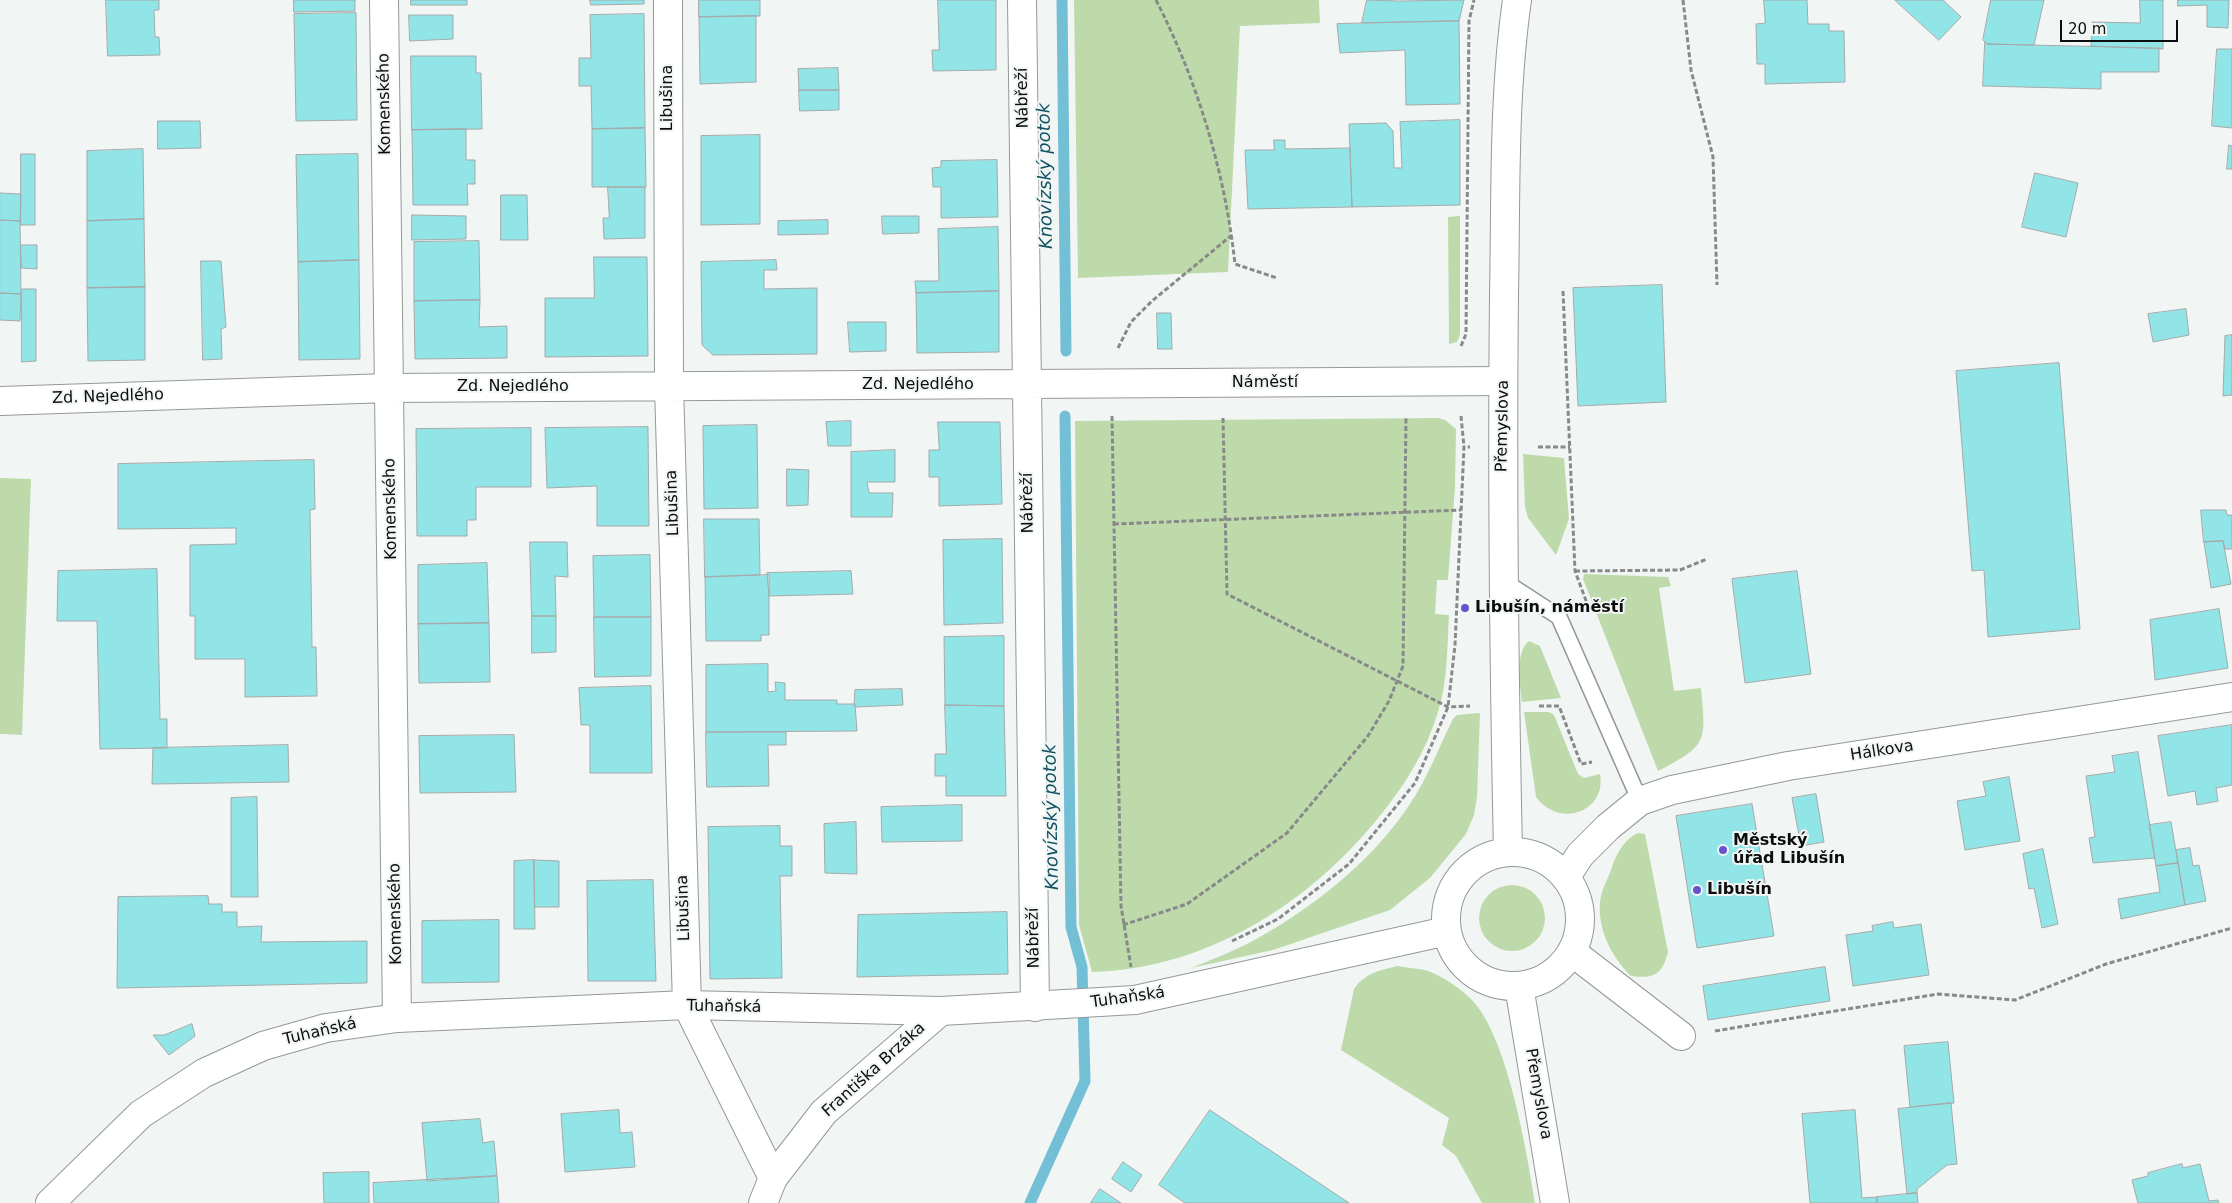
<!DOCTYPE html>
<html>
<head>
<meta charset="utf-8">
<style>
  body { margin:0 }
  #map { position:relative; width:2232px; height:1203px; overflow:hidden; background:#f1f6f5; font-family:"DejaVu Sans",sans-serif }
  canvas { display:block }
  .scale { position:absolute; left:2060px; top:20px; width:118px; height:22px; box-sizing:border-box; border:2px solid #0c0d0d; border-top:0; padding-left:6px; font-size:15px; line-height:18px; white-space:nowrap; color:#0c0d0d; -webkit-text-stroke:4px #f1f6f5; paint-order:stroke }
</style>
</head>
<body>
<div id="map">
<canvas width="2232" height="1203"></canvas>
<div class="scale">20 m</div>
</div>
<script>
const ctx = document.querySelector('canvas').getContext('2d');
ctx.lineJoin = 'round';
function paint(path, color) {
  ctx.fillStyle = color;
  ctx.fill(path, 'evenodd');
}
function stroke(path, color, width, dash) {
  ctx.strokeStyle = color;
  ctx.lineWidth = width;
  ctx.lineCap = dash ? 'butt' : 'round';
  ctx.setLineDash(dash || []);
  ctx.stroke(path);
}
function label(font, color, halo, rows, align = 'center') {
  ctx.font = font + ' "DejaVu Sans",sans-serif';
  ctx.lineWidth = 4;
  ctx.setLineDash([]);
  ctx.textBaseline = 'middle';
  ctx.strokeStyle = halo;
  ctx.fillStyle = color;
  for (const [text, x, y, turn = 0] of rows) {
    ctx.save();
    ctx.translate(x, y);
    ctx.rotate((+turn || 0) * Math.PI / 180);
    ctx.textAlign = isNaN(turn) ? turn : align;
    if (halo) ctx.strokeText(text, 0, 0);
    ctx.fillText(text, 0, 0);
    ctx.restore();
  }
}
paint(new Path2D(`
  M1074 0H1319L1320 23 1240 26 1228 272 1078 278Z
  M1460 216V335L1457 342 1449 344 1448 217Z
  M1438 418 1445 420 1456 429 1455 487 1448 580H1437L1435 614 1449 615C1447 647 1448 681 1438 712 1426 752 1405 785 1379 817 1309 904 1206 969 1092 972L1079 925 1075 421Z
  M1523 454 1564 458 1569 519 1556 555 1528 518 1525 507Z
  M0 478 31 479 22 735 0 734Z
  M1584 574 1668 577 1671 586 1659 588 1674 691 1701 688C1706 743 1708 745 1658 771L1583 579Z
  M1529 641 1540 646 1561 698 1522 702C1520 686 1515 651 1529 641Z
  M1524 712H1549L1554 715 1578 774 1584 778 1600 774C1607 813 1558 828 1536 797Z
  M1480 713 1477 797 1474 815 1466 834 1430 878 1390 910 1273 950 1191 968C1210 960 1229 953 1247 944 1309 911 1371 863 1410 804 1428 777 1439 747 1453 719L1457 715Z
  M1638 833 1645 834 1668 952C1662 975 1654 979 1631 976 1611 957 1595 925 1601 896 1603 887 1608 878 1611 870 1615 856 1624 839 1638 833Z
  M1479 918a33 33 0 1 1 66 0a33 33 0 1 1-66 0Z
  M1398 966C1407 968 1419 968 1428 971 1442 976 1460 988 1470 998 1507 1033 1527 1152 1535 1203H1482L1456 1156 1442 1145 1449 1118 1341 1050 1354 989C1365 973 1380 970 1398 966Z`), '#bedaab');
stroke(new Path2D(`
  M1062 0 1066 351
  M1030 1203 1085 1081 1082 967 1071 927 1065 416`), '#73bfd5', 11);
const building = new Path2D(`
  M106 0H159V10H154L155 37H159L160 55 108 56Z
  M294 0H355V11L294 12Z
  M411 0H467V5H411Z
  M590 0H644V4L591 5Z
  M699 0H760V16L699 17Z
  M938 0H996V70L933 71 932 50H939Z
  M1367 0 1399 1 1464 0 1459 21 1362 23Z
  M1764 0H1807L1808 24H1829V31H1844L1845 82 1765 84V64H1757L1756 24 1765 23Z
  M1895 0H1943L1961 17 1939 40Z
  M1991 0H2044L2034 45 1987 44 1983 40Z
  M2140 0H2163V49L2091 46 2092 22 2140 23Z
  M2178 0H2229L2228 28 2207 27V5L2178 6Z
  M356 13 357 120 296 121 294 14Z
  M644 14 645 128 592 129 591 86H579V58H591L590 15Z
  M409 15H453V39L410 41Z
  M756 16V82L700 84 699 17Z
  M1459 21 1460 104 1406 105 1405 50 1340 53 1337 24Z
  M1985 42 1987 44 2159 48V72H2101V89L1983 86Z
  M2217 49H2232V128L2212 126Z
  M411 56H476V73H481L482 129 412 130Z
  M838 68 839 90H799L798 69Z
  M799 90H839V110L800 111Z
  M1460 120V205L1352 207 1349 124 1386 123 1393 131 1394 168H1402L1400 122Z
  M158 121H200L201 148 158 149Z
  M645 128 646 187H592V129Z
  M466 129V160H475V184H467L468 205H413L412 130Z
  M760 135V224L701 225V136Z
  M1274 140H1285V149L1350 148 1352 207 1248 209 1245 150H1274Z
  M2229 145 2232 146V169H2227Z
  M143 149 144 219 87 221V151Z
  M21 154H35V225H21Z
  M358 154 359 260 298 262 296 155Z
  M997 160 998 217 941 218V187H933L932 168 941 167V161Z
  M2035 173 2078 183 2066 237 2022 227Z
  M608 187H645V238L604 239 603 218H609Z
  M0 193 21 194 20 221 0 220Z
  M501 195H527L528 240H501Z
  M412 215 466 216V239L412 240Z
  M882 216H919V233L883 234Z
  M144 219 145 287 87 288V221Z
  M0 220 20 221 21 294 0 293Z
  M828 220V234L778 235V221Z
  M998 227 999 291 916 293 915 281H939L938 229Z
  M479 241 480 300 414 301V242Z
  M21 245H37V269L22 268Z
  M594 257H647L648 356 545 357V298H594Z
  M359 260 360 359 299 360 298 262Z
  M776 260 777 270H764V289L817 288V354L713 355 702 345 701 262Z
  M201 261H221L226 327 221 329 222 359 203 360Z
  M1662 285 1666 402 1578 406 1573 288Z
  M145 287V360L88 361 87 288Z
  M22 289H36V361L22 362Z
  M999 291V352L917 353 916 293Z
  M0 293 21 294 20 321 0 320Z
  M480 300 479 327 507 326V358L415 359 414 301Z
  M2186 309 2189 335 2153 342 2148 314Z
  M1157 313H1171L1172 349H1158Z
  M848 322H886V351L850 352Z
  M2232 335V395L2223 396 2225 336Z
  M2059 363 2080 629 1988 637 1984 570 1972 571 1956 371Z
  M851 421V446H828L826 422Z
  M938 422H1000L1002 504 939 506V477H929V450H939Z
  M757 425 758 508 704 509 703 426Z
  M648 427 649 526H597V486L547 488 545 428Z
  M531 428V487H476V520H467V536H417L416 429Z
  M895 450V482H867L869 493H893L892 517H851V452Z
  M314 460 315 509 310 510 312 647H316L317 696 245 697V659H195V616H190V545L236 544V528L118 529V464Z
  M787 469 809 470 808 505 787 506Z
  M2201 510H2226L2227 515H2232V549H2225L2223 541 2204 542Z
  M704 519H759L760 575 705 577Z
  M1002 539 1003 623 944 625 943 540Z
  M2223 541 2231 584 2211 588 2204 542Z
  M530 542H567L568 577 555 576 556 616H532Z
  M650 555 651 617H594L593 556Z
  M487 563 489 623 418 624V565Z
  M157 569 160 719H167V748L100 749 97 621H57L58 571Z
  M851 571 853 594 769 596 767 573Z
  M1797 571 1811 674 1745 683 1732 579Z
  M769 575V635H761V641H706L705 577Z
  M2219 609 2228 668 2155 680 2150 620Z
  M532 616H556V652L532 653Z
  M594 617H651V676L595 677Z
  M489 623 490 682 419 683 418 624Z
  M1004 636V706L945 705 944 637Z
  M768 664V692L776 691 775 682 785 683V700H837V704H855L857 731 706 732V665Z
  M651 686 652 773H590V725H581L579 688Z
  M902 689 903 705 856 707 854 705 855 690Z
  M945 705 1004 706 1006 796H946V776H935V754H946Z
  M2232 725V785L2216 788 2218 801 2197 805 2195 791 2168 796 2158 736Z
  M706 732H786V745H768L769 786 707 787Z
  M514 735 516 792 420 793 419 736Z
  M288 745 289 782 152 784 153 748Z
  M2138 752 2155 858 2093 863 2089 838 2095 837 2086 776 2115 772 2112 756Z
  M2009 777 2020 841 1965 850 1957 801 1986 796 1983 782Z
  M1816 794 1824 842 1801 846 1792 798Z
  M257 797 258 897H231V798Z
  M1752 804 1774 936 1697 948 1676 816Z
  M962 805V841L882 842 881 807Z
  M856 822 857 874 825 873 824 824Z
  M2171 822 2178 863 2156 866 2149 825Z
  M780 826V846H792V876H780L782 978 710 979 708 827Z
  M2190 848 2193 866 2199 865 2206 901 2185 905 2176 850Z
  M2043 849 2058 924 2042 928 2034 888 2029 889 2023 854Z
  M534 860 535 929H514V861Z
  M534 860 559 861V907H535Z
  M2178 863 2185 905 2121 919 2118 899 2160 892 2156 866Z
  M653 880 656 981H588L587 881Z
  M208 896 209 904H222V912H237V927L262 926 261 942 367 941V983L117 988 118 897Z
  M1007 912 1008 974 857 977 858 915Z
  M499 920V982L422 983V921Z
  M1893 922 1894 928 1921 924 1929 975 1853 986 1846 935 1873 931 1872 926Z
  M1825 967 1830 1001 1708 1020 1703 986Z
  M192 1024 195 1036 169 1055 153 1035H164Z
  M1948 1042 1954 1103 1910 1107 1904 1046Z
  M1951 1103 1957 1164 1947 1165 1917 1189V1193L1907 1194 1898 1109Z
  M619 1110 620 1133 632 1132 635 1167 565 1172 561 1114Z
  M1210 1110 1349 1203H1185L1159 1185Z
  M1855 1110 1862 1198 1877 1197V1203H1810L1802 1114Z
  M480 1119 483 1143 494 1141 497 1176 427 1181 422 1123Z
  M1123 1162 1142 1175 1131 1192 1112 1179Z
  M2182 1164 2183 1168 2200 1164 2209 1201 2218 1200 2219 1203H2138L2132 1180 2148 1176V1173Z
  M369 1172V1203H324L323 1173Z
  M497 1176 499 1203H374L373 1183Z
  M1100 1189 1121 1203H1091Z
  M1917 1193 1918 1203H1877V1197Z`);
paint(building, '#92e5e7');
stroke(building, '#a5a9a9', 1);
const lane = new Path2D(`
  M1502 580 1559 617 1640 801`);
const street = new Path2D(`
  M384 0 397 1018
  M668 0 669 386 687 1005 773 1178
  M1022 0 1035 1007
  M0 401 389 388 1503 381
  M1566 877 1580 855 1608 827 1640 801 1672 790 1788 766 2232 697
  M1572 952 1681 1036
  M763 1203 773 1178 824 1112 941 1011`);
const secondary = new Path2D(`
  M1446 919a67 67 0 1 1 134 0a67 67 0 1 1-134 0Z
  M1508 852C1504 666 1502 481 1504 295 1506 197 1503 97 1517 0
  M1519 986 1555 1203
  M50 1203 141 1114 204 1073 263 1046 326 1028 397 1018 687 1005 941 1011 1135 1000 1447 931`);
stroke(lane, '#949997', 18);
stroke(street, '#949997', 30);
stroke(secondary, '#949997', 30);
stroke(new Path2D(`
  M1156 0C1198 82 1225 173 1235 264L1277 278
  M1683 0 1691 70 1713 157 1717 285
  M1563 291 1575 571 1588 606
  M1461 346 1466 334 1469 21 1474 0
  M1118 348 1131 322 1152 301 1232 235
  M1112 416 1121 906 1131 967
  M1461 416 1464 447
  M1223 418 1227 594 1448 707 1470 706
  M1538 447H1570
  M1114 524 1461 510
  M1575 571 1680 570 1707 559
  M1539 706H1559L1581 764 1592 762
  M1123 925 1187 904 1287 833 1368 736 1389 701 1403 666 1406 417
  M1232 941 1278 919 1349 864 1415 783 1448 707 1455 645 1464 447H1470
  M1715 1031 1938 994 2015 1000 2106 964 2232 928`), '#878a89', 3, [5, 2.5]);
stroke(lane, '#fff', 15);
stroke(street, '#fff', 28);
stroke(secondary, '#fff', 28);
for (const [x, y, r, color] of [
  [1465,608,5,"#6355ce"],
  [1723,850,5,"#6355ce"],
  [1697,890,5,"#6355ce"]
]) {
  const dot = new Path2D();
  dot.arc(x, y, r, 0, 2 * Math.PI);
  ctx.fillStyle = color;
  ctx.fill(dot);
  stroke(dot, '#f1f6f5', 2);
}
label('16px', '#0c0d0d', '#f1f6f5', [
  ["Libušina",668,98,-90],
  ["Nábřeží",1023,98,-91],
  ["Komenského",385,104,-91],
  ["Náměstí",1265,383],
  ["Zd. Nejedlého",918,385],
  ["Zd. Nejedlého",513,387],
  ["Zd. Nejedlého",108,397,-2],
  ["Přemyslova",1503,426,-89],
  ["Libušina",673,503,-92],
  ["Nábřeží",1028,503,-91],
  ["Komenského",391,509,-91],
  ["Hálkova",1882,751,-9],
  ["Libušina",684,908,-92],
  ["Komenského",396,914,-91],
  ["Nábřeží",1034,938,-91],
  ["Tuhaňská",1128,998,-8],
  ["Tuhaňská",724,1007,1],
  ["Tuhaňská",320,1032,-13],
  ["Františka Brzáka",874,1070,-42],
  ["Přemyslova",1538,1094,80]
]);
label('bold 16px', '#0c0d0d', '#f1f6f5', [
  ["Libušín, náměstí",1475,608],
  ["Městský",1733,841],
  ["úřad Libušín",1733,859],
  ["Libušín",1707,890]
], 'left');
label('italic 18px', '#115262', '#f1f6f5', [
  ["Knovízský potok",1046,176,-91],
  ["Knovízský potok",1052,817,-91]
]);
</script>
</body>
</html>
